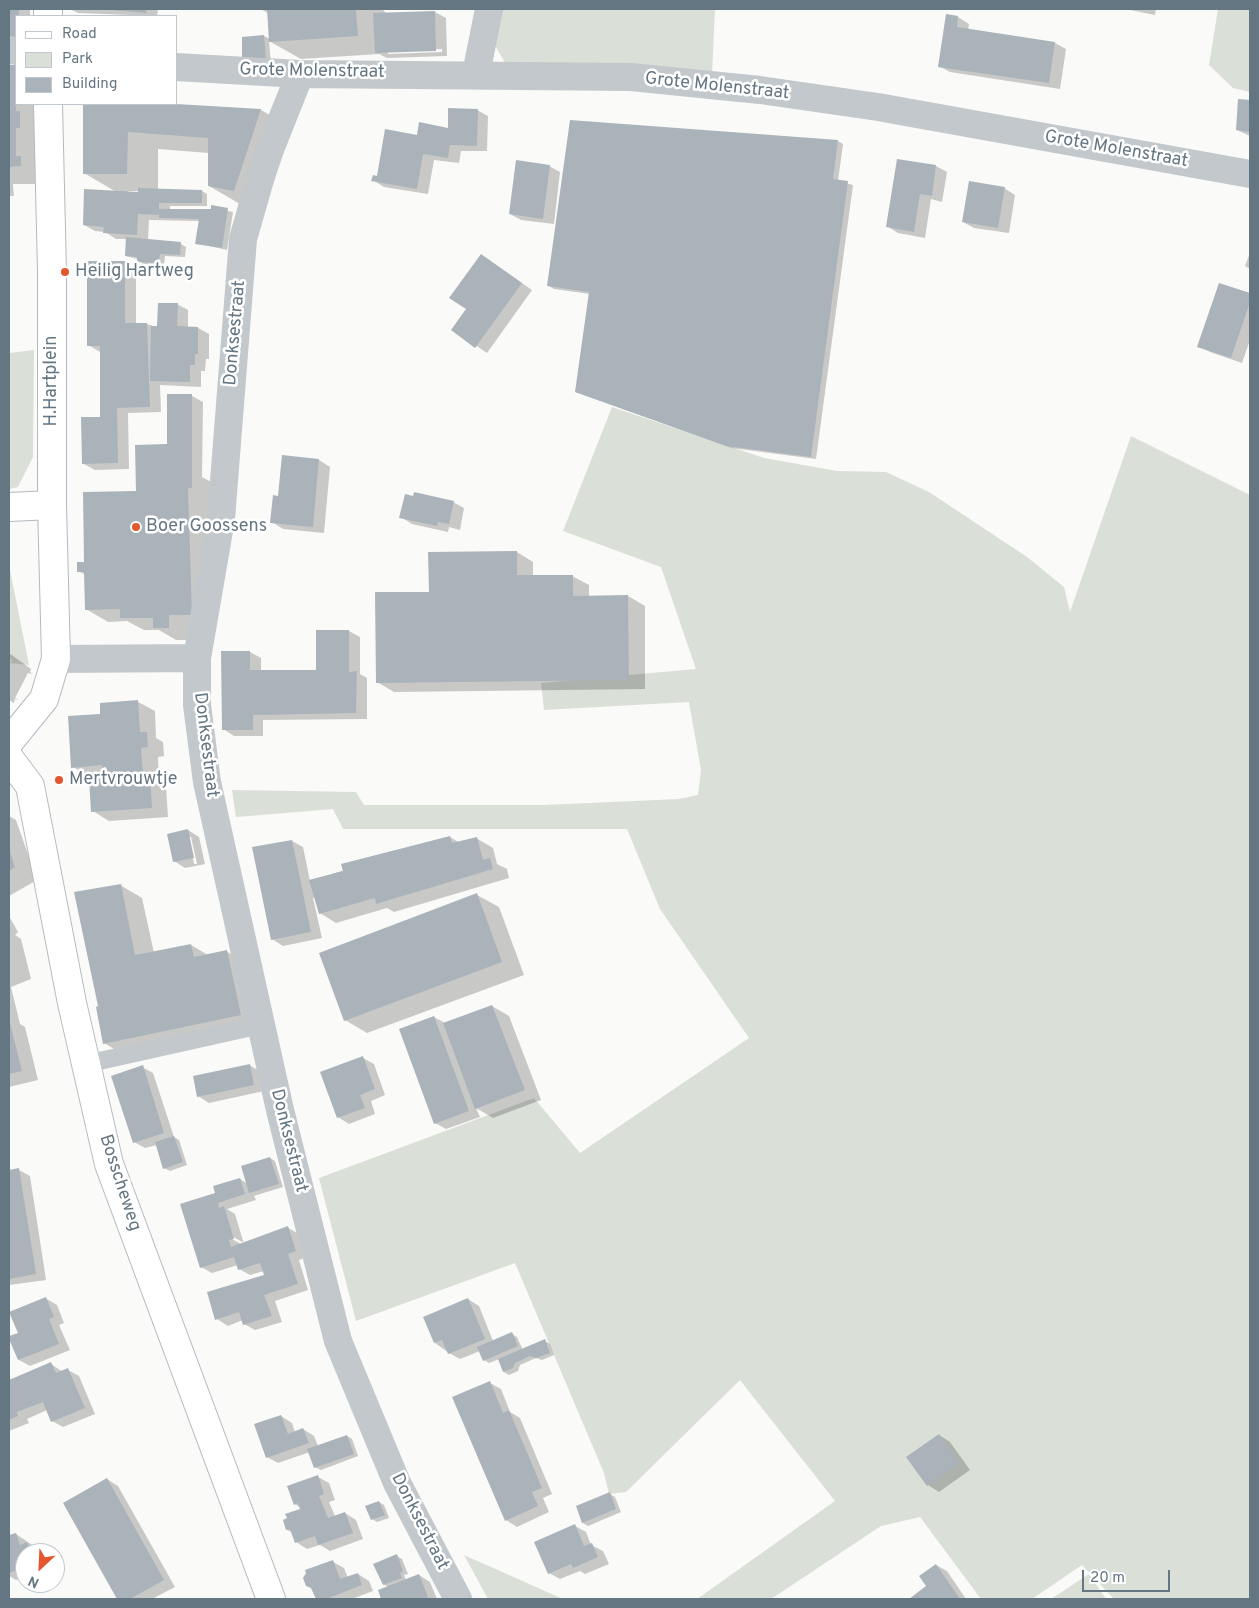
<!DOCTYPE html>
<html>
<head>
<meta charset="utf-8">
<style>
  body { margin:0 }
  #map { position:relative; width:1259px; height:1608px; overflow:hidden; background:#fafaf8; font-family:Overpass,sans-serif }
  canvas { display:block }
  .frame { position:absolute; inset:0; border:10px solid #657683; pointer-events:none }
  .legend { position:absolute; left:15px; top:15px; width:162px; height:90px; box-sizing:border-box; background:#fff; border:1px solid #c1c8cd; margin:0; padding:6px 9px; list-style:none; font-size:15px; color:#657683 }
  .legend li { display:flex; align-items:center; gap:10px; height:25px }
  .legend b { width:25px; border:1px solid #c1c8cd }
  .north { position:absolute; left:15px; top:1543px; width:50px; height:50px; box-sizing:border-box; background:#fff; border:1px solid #c1c8cd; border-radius:50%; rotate:205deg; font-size:14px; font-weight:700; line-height:20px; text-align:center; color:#657683 }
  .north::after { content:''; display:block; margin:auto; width:18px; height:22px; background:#e4572e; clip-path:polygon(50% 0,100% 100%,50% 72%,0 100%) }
  .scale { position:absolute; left:1082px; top:1570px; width:88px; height:22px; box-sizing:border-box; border:2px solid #657683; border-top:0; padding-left:6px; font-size:15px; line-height:18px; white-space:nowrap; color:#657683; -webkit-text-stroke:4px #fff; paint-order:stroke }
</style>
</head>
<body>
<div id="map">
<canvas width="1259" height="1608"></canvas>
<div class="frame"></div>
<ul class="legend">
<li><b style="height:6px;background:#fff"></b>Road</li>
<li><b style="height:14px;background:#dadfd7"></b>Park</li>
<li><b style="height:14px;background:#aab3b9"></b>Building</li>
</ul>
<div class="north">N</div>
<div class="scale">20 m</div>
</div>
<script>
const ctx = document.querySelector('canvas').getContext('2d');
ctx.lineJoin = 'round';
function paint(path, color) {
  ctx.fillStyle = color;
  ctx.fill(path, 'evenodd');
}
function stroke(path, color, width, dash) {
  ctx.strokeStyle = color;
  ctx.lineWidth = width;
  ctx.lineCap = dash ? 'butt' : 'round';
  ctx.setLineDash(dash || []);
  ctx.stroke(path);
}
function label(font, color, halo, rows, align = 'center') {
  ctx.font = font + ' Overpass,sans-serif';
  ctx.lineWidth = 5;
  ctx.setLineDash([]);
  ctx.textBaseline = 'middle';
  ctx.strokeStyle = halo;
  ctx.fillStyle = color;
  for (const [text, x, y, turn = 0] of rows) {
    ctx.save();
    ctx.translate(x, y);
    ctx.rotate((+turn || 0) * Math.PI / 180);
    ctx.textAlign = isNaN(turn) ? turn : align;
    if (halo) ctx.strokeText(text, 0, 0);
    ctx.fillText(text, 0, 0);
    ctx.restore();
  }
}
paint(new Path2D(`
  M500 9H715L712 74 503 65 504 61 493 42Z
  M1218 9H1250V92L1233 88 1209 65Z
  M34 350 33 457 18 487 9 489V353Z
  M612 407 764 458 837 471 886 472 929 492 1027 557 1064 587 1070 612 1131 436 1250 495V1599H1114L1082 1565 1032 1599H981L920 1517 881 1526 771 1599H697L835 1501 740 1380 626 1492 609 1494 604 1473 515 1263 356 1321 319 1178 534 1098 580 1153 749 1038 660 909 627 829H343L333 809 236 817 232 790 356 792 364 805H545L679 799 698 795 701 770 689 702 544 710 541 683 696 669 661 567 563 531Z
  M9 565 29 665 10 663 12 660 9 659Z
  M464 1555 563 1599H488Z
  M1089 1574 1106 1599H1051Z`), '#dadfd7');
paint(new Path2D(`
  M9 9H30V16H16V44H9Z
  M70 9H158L157 16 78 13Z
  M260 9H382L386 13 435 12 446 18 447 56 387 58 379 54 301 59 269 41 271 63 248 64 264 36 270 39 268 13ZM442 49V52L388 54V51Z
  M1125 9H1156L1155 15Z
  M947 16 958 17 969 24 968 30 1055 43 1066 49 1060 89 950 72 939 66Z
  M9 66H16V104H50L52 184H13L14 196H9Z
  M1239 101 1250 102V136L1237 130Z
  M85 104H163L261 110 292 128 265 208 240 204 209 186V153L158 149V191H202L207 194V206H170V210H212V207L233 212 227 250 196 243 200 221 149 220 148 240 181 244 186 247 185 257 165 256 164 265 143 264 138 259 126 256 127 239H116L105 232 95 231 84 225 118 193 84 173ZM128 191H140L139 194 128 193Z
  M477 110 488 116 487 151H461L459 163 434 160 428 194 384 187 373 180 418 136 449 129Z
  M838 141 843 144 838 181 853 185 816 459 732 448 576 392 590 294 554 289 549 286Z
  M898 160 936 166 947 172 942 202 931 199 925 238 898 233 887 226Z
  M549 166 560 172 554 224 521 220 510 214Z
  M1004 188 1015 195 1009 233 974 228 963 222Z
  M1250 253V269L1245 266Z
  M481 255 532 290 487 353 453 330 467 309Z
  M125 262 136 269V324H147L159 328 177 304 188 310V328H198L209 334V359H206L205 371H201V387L160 385 161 412 128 413 129 469 95 470 84 464 102 418V353L88 345Z
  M1220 284 1250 295V340L1242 363 1210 352 1199 346Z
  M192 396 203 402 202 477 213 483 191 640H176L159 630H144L127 621 108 622 86 609V575L78 571 137 493 168 446Z
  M283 457 319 460 330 467 324 533 283 529 272 522 279 498Z
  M453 502 464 508 460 530 449 527 448 532 412 524 401 517Z
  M517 552 533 562V576H572L589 585V597L628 596 645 606V689L394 692 377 682 430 593Z
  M349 631 360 637V674L367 678V719L263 720V736H234L223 729 250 652 261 658V672L317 671Z
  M9 653 31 669 30 672 33 674 28 673 15 698 19 700 15 699 14 703 9 700Z
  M138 702 155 711 156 738 163 742 164 756 158 757 159 782 166 786 168 817 109 821 93 811 104 775 89 776 73 767 102 715 101 704Z
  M9 816 16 820 37 880 9 896Z
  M188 830 199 837 205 864 185 868 174 861ZM189 837H191L197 864H194Z
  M450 837 460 843 476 838 493 848 497 864 507 869 509 878 394 912 387 908 336 923 320 913 315 897 313 898 322 938 283 946 272 939 292 841 303 847 310 881Z
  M120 885 142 898 154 953 191 945 208 955 226 951 248 964 262 1027 126 1056 104 1043 99 1007Z
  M477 895 499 907 524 975 367 1033 345 1020Z
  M9 916 18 932 15 935 21 939 31 979 11 987 20 1024 25 1027 38 1080 9 1087Z
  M492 1006 509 1016 541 1100 493 1118 476 1108 480 1117 446 1129 435 1123 434 1017 445 1023Z
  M363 1058 374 1064 385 1095 371 1101 375 1114 349 1124 338 1117Z
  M249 1065 260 1071 264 1091 209 1103 198 1096Z
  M142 1067 153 1073 174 1137 179 1140 187 1165 170 1171 164 1168 157 1145 145 1148 134 1142Z
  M270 1158 275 1161 283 1187 254 1196 256 1200 227 1209 235 1214 244 1244 288 1228 299 1234 306 1257 299 1260 308 1290 275 1301 282 1322 255 1330 244 1324 243 1320 228 1326 217 1319 265 1276 264 1271 250 1275 239 1269 238 1265 212 1273 201 1267 217 1194 240 1179 248 1184ZM230 1235 244 1243 241 1244 228 1237Z
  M19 1170 30 1176 46 1280 9 1285V1171Z
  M45 1298 57 1305 64 1323 59 1325 70 1350 30 1366 19 1360V1333Z
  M468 1299 479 1306 493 1341 512 1334 517 1337 523 1350 545 1341 550 1344 554 1355 542 1360 536 1358 520 1365 518 1371 509 1375 504 1372 499 1359 489 1363 484 1360 480 1351 460 1359 449 1353 435 1343Z
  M51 1364 63 1372 68 1370 79 1376 95 1414 63 1427 52 1421 47 1410 27 1419 29 1423 9 1431V1381Z
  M490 1383 501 1389 510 1412 520 1418 552 1494 543 1498 549 1512 517 1527 506 1520Z
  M281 1416 292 1423 295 1432 303 1429 314 1436 318 1446 347 1436 352 1439 358 1456 321 1470 315 1467 310 1452 278 1463 267 1457Z
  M939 1435 950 1442 970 1470 939 1492 928 1485Z
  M318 1477 329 1483 335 1500 329 1502 335 1516 345 1513 356 1520 363 1539 330 1551 320 1545 307 1549 296 1542 293 1533 287 1530 302 1509 295 1504Z
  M107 1479 118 1486 175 1587 152 1599H118L65 1503Z
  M610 1494 615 1497 621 1512 588 1526 583 1523 577 1506Z
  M379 1502 384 1505 389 1518 377 1522 372 1519Z
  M575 1526 586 1532 591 1545 603 1551 609 1564 585 1574 580 1571 560 1579 549 1573Z
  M16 1534 38 1549 40 1553H25V1577L16 1580 9 1576V1536Z
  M397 1556 402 1559 408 1574 404 1575 406 1580 419 1575 430 1582 437 1599H383L379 1591 389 1587 384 1585Z
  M333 1562 344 1568 348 1578 358 1574 369 1581 373 1591 352 1599H317L313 1589Z
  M936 1565 947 1571 966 1599H911L928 1587Z`), '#0003');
paint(new Path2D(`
  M9 9H19V16H16V39H9Z
  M101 9H147L146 13Z
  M267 9H356L358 36 269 42Z
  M435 11 436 51 375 53 373 13Z
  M946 14 958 16 957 27 1055 42 1049 83 938 67Z
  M264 35 266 61 242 62V37Z
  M9 65H16V111H20V128H16V156H21V166L9 167Z
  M1238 99 1250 100V132L1236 130Z
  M83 104H176L261 109 234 191 208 186V138L128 132 127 174H83Z
  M448 108 478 109 477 146 450 145 448 158 423 154 417 189 371 181 373 175 377 176 385 129 417 135 419 122 448 128Z
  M570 120 838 140 833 179 848 181 811 457 726 446 575 392 589 292 547 286Z
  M897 159 936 165 932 196 920 194 914 232 886 227Z
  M516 160 550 165 543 219 509 214Z
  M969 181 1005 187 998 228 962 222Z
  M138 188 202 190V203H159V209H211V205L228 208 222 248 195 244 199 219 159 218V215L138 214 137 235 103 233 104 227 83 225 84 189 138 192Z
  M126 237 181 242 180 255 160 254 159 263 137 262V257L125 256Z
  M481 254 522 283 475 348 451 330 466 309 449 298Z
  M87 261H125V323H147L150 407 117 408 118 463 82 464 81 417H100V346H87Z
  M1219 283 1250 293V302L1231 358 1197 347Z
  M158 303H178L177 326 198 327V354H195V365H190V382L150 381 151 326H157Z
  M167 394H192V488H188L192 615H169V628H153V618H120V609L85 610 84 572H77V562H84L83 492 136 491 135 445 167 444Z
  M282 455 319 459 313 527 270 523 273 495 278 496Z
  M414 492 454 501 449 524 438 522 437 526 399 518 405 494 413 496Z
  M517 551V575H573V596L628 595 629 680 376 683 375 592H429L428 552Z
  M316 630H349V672L357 671 356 713 253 715V730H222L221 651H250V670H316Z
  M138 700 140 732H147L148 747 141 748 143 775H150L152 808 91 812 89 778 103 777 102 765 71 768 68 716 100 714V703Z
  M188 829 194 858 173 862 167 834Z
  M450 836 452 843 477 837 483 860 490 858 493 869 376 904 375 898 319 914 309 880 343 871 341 864Z
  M292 840 311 932 271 940 252 847Z
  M9 849 15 867 9 871Z
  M121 884 135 955 191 944 194 957 227 950 241 1015 103 1044 96 1007 98 1006 74 892Z
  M477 893 502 962 344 1021 319 953Z
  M492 1005 525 1090 475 1109 443 1023Z
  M434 1016 469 1111 434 1124 399 1029Z
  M9 1019 22 1071 9 1074Z
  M363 1056 375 1089 360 1095 365 1108 337 1118 320 1072Z
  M250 1064 254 1085 197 1097 193 1076Z
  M143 1065 164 1133 133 1143 111 1076Z
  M174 1136 183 1162 163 1169 155 1142Z
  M270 1157 279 1184 249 1193 241 1166Z
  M19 1168 36 1274 9 1279V1170Z
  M240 1178 245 1194 218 1203 219 1208 224 1206 234 1239 229 1240 231 1247 288 1226 296 1251 288 1254 298 1284 264 1295 272 1316 243 1325 239 1312 215 1320 207 1292 264 1275 260 1263 238 1270 234 1257 200 1268 180 1204 215 1193 213 1186Z
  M46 1297 54 1317 49 1319 59 1344 18 1360 9 1339V1336L18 1333 9 1312Z
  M468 1298 485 1339 448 1354 442 1340 434 1343 423 1317Z
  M512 1332 518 1346 483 1361 477 1347Z
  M545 1339 550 1353 536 1358 530 1356 515 1363 513 1368 503 1372 498 1359Z
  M51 1362 56 1373 68 1368 85 1408 51 1422 43 1402 17 1412 18 1416 9 1420V1380Z
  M490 1381 503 1413 509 1410 542 1488 532 1492 538 1506 505 1521 452 1397Z
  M281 1415 288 1434 303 1428 309 1443 266 1458 254 1424Z
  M939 1434 960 1464 927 1486 906 1457Z
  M347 1435 354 1454 314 1468 307 1449Z
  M318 1475 324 1494 319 1496 328 1518 345 1512 353 1533 318 1545 315 1536 295 1543 290 1529 286 1530 283 1520 287 1518 285 1514 300 1509 298 1503 294 1505 287 1486Z
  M107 1478 164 1580 130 1599H117L63 1503Z
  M610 1492 616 1509 582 1523 576 1506Z
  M379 1501 385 1515 371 1520 365 1506Z
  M575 1524 584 1546 592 1543 598 1557 573 1568 571 1564 548 1574 534 1542Z
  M16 1533 20 1545 27 1542 31 1553H25V1567L9 1573V1535Z
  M397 1554 403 1571 400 1573 402 1578 383 1585 373 1564Z
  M333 1560 340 1579 358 1573 362 1585 326 1599H316L311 1588 306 1586 303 1578 306 1573 305 1570Z
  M936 1564 960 1599H909L926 1586 919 1576Z
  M419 1574 428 1597 423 1599H381L378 1590Z`), '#aab3b9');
const secondary = new Path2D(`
  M48 16V9
  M9 507 52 505
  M9 742 44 699 56 659 52 505V272L48 104
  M9 758 30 786 72 1003 109 1164 271 1599`);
stroke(secondary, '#b3babf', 30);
stroke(new Path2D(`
  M86 1064 261 1025`), '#c3c8cc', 18);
stroke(new Path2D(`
  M9 50 16 51
  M176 67 300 74 631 77 760 90 878 107 1250 174
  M300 74 265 162 243 239 221 519 197 658V705L207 782 280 1110 338 1341 397 1483 458 1599
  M476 74 489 9
  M56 659 197 658`), '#c3c8cc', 28);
stroke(secondary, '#fff', 28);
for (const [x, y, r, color] of [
  [65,272,5,"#e4572e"],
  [136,527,5,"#e4572e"],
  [59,780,5,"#e4572e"]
]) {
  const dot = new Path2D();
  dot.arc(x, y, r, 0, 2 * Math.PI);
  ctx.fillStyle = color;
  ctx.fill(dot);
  stroke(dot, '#fff', 2);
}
label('18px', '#657683', '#fff', [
  ["Grote Molenstraat",312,72,1],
  ["Grote Molenstraat",717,87,6],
  ["Grote Molenstraat",1116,150,10],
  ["Donksestraat",236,333,-85],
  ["H.Hartplein",52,381,-90],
  ["Donksestraat",205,745,83],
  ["Donksestraat",288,1141,76],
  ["Bosscheweg",119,1183,72],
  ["Donksestraat",419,1522,63]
]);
label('18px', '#657683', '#fff', [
  ["Heilig Hartweg",75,272],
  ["Boer Goossens",146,527],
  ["Mertvrouwtje",69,780]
], 'left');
</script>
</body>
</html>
